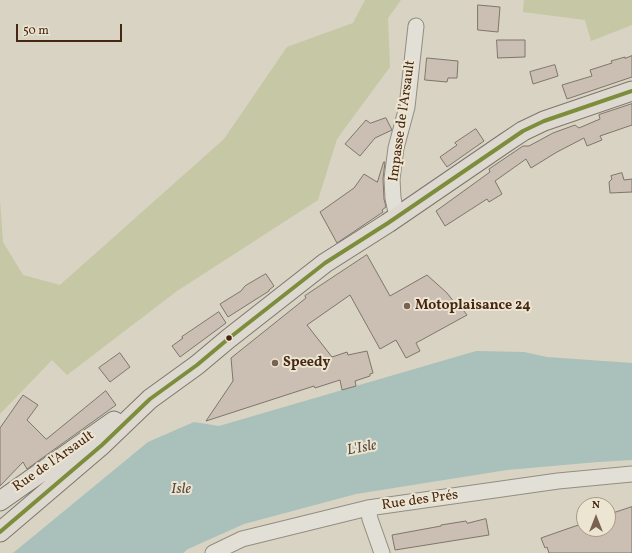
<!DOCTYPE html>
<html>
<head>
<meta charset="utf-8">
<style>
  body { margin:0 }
  #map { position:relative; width:632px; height:553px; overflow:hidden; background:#d8d3c2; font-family:Vollkorn,serif }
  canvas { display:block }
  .north { position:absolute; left:576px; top:497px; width:40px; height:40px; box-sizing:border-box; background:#ece5d2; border:1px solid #aa9985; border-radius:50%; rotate:0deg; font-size:11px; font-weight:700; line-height:16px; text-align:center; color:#462712 }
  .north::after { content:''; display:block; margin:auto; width:14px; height:18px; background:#796350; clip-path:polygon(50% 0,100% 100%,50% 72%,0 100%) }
  .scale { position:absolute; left:16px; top:24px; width:106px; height:18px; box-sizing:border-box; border:2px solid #462712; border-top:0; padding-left:5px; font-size:12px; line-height:14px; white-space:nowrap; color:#462712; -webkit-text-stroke:3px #ece5d2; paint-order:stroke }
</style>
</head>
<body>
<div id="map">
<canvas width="632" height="553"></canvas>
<div class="north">N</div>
<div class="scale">50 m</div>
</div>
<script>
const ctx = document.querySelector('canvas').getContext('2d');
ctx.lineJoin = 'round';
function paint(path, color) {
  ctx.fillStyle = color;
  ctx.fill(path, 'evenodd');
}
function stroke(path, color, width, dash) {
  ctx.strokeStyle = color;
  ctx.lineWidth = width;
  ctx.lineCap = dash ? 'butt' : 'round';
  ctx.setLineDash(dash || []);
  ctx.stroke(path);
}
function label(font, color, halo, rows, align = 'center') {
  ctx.font = font + ' Vollkorn,serif';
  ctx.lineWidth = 4;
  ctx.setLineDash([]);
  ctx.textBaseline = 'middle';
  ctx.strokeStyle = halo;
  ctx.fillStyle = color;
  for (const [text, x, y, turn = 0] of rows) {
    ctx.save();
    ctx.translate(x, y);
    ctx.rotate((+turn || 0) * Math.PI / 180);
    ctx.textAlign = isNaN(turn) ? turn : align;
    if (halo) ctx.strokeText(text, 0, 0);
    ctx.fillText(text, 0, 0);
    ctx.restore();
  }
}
paint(new Path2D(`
  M365 0H401L388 18 390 67 337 139 318 200 177 291 67 375 52 360 0 414V200L3 242 23 275 60 285 224 139 287 47 353 23Z
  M524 0H632V25L591 41 585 20 523 12Z`), '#c5c7a5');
paint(new Path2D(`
  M476 351 524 352 547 357 632 363V460L598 462 507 470 356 494 244 524 188 549 183 553H13L148 442 194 422 219 426Z`), '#aac0bb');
const building = new Path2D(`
  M478 5 500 7 498 32 478 30Z
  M497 40H525V57L498 58Z
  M632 56V77L567 99 562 85 592 76 590 70 612 63 611 61 625 57V58Z
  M427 58 458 61 457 78H448L447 82 425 80Z
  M555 65 558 76 533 84 530 72Z
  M632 104V125L600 136 602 140 587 146 584 138 557 152 531 168 526 159 495 181 502 194 489 202 487 199 445 226 436 211 490 172 489 169 523 146H529L553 133 575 125 579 128 600 119 599 115Z
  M386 118 392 130 375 138 360 156 345 144 366 120 370 123Z
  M476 129 484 141 447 167 440 157 457 145 455 143Z
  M384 162H385L383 179 384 199 386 207 382 210 383 212 337 243 320 212 354 188 364 174 377 182Z
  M622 173 624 180 632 179V192L610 193 609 182 612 179 611 176Z
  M367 255 390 296 427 275 447 293 458 307 460 306 467 315 416 343 420 351 406 358 396 340 380 349 350 295 307 325 332 357 347 352 348 355 367 351 373 373 370 374V376L355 381 356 386 342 390 340 380 315 388 314 386 206 421 233 381 231 358 306 298 305 296Z
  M266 274 274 286 269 290V291L228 317 220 304 241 291 245 286Z
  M219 312 226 323 180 357 172 346 183 338 182 337Z
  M120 353 130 367 110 382 99 368Z
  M106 391 116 405 27 469 23 462 0 486V428L23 395 38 405 27 420 46 439Z
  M632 507V553H549L547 547 545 548 541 538 584 523V529H608V515Z
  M486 519 489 535 395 550 392 535 441 526V525L466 521 467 523Z`);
paint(building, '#cbbeb3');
stroke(building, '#7e766b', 1);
const minor = new Path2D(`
  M397 217 393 198 392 179 396 148 407 107 416 26
  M368 508 370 519 382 553
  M213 553 242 539 368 508 558 481 632 474`);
const major = new Path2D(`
  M0 501 114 421
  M0 532 102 445 150 399 197 365 228 339 325 263 388 223 505 143 523 131 544 121 632 91`);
stroke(minor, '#948d81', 17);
stroke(major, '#7e766b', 21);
stroke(minor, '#e2dfd6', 15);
stroke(major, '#ddd9d0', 19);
stroke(new Path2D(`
  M0 532 102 445 150 399 197 365 228 339 325 263 388 223 523 131 544 121 632 91`), '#7d8d3c', 4);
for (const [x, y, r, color] of [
  [407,306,4,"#796350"],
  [229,338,3.5,"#462712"],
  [275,363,4,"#796350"]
]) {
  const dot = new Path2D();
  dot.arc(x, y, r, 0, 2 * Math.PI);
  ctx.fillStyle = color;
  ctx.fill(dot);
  stroke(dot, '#ece5d2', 1.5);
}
label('14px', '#462712', '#ece5d2', [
  ["Impasse de l'Arsault",403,121,-82],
  ["Rue de l'Arsault",54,462,-35],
  ["Rue des Prés",420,501,-8]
]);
label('bold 14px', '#462712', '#ece5d2', [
  ["Motoplaisance 24",415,306],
  ["Speedy",283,363]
], 'left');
label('italic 15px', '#5a4b3c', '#ece5d2', [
  ["L'Isle",362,449,-11],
  ["Isle",181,490]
]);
</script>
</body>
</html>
